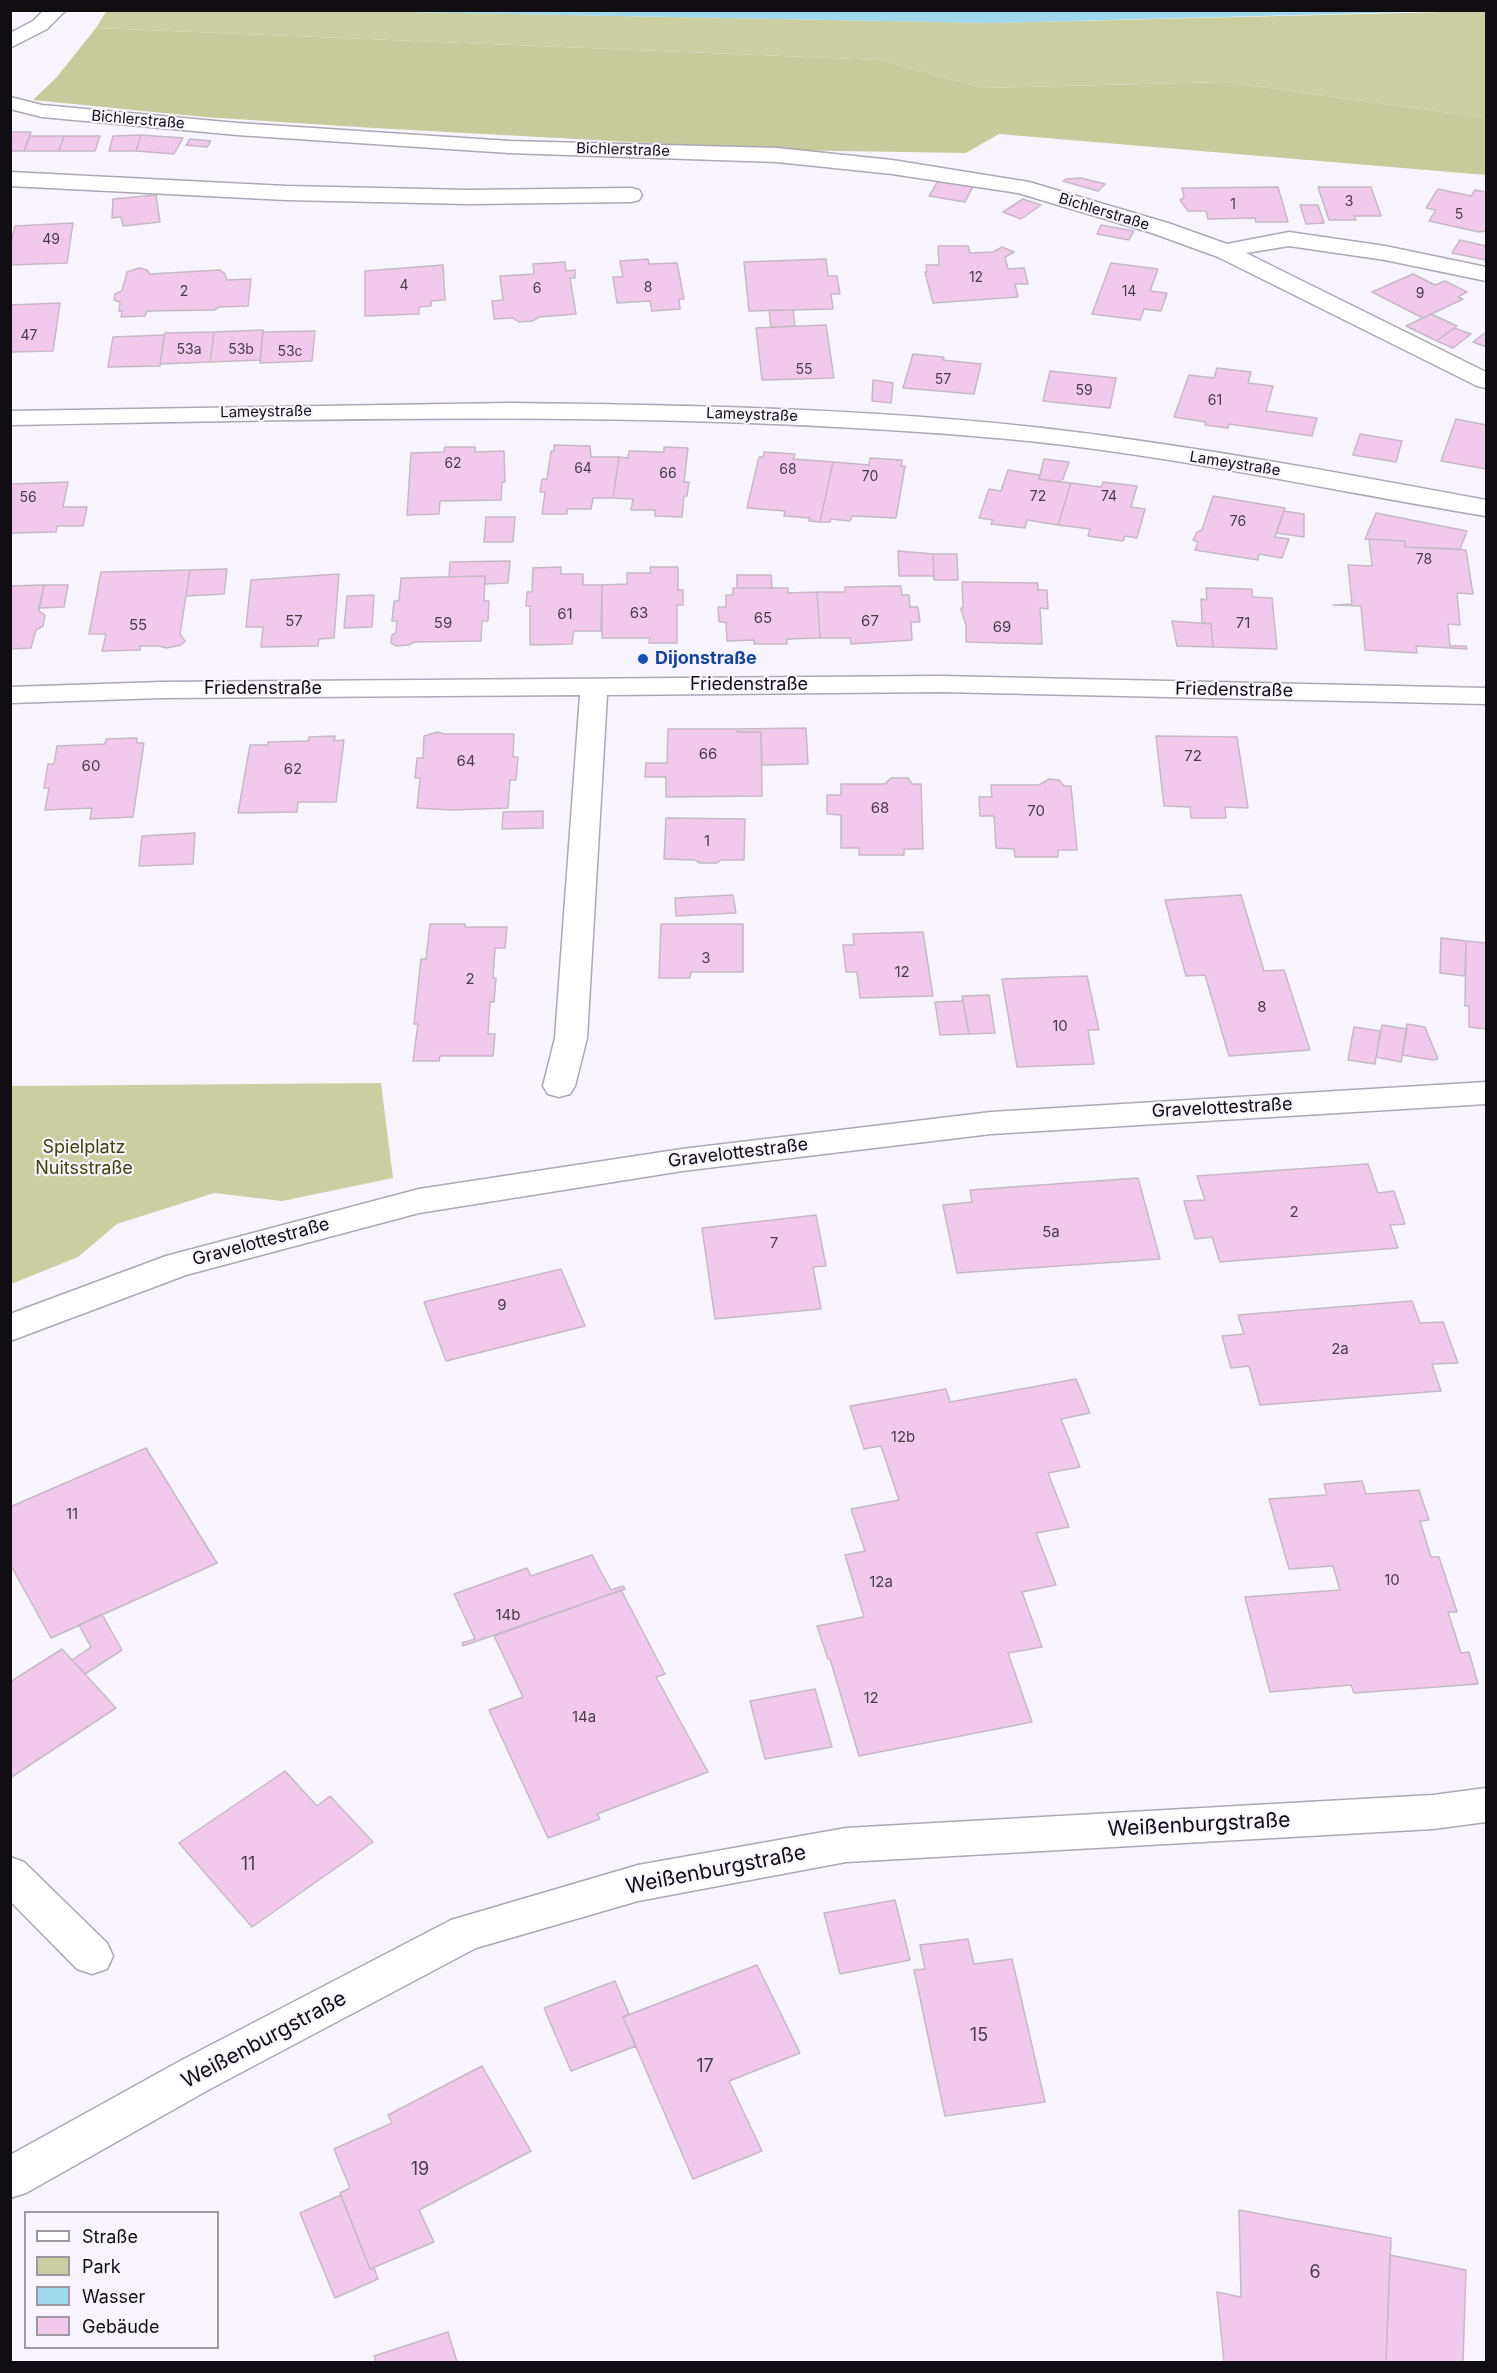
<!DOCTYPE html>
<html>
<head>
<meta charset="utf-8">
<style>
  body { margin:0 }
  #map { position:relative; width:1497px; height:2373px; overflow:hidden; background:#f7f4fd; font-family:Inter,sans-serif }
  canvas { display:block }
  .frame { position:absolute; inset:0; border:12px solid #100e13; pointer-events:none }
  .legend { position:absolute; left:24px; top:2211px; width:195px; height:138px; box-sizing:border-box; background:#f7f4fd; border:2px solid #9b989f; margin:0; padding:8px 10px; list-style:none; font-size:18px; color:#100e13 }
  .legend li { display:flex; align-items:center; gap:12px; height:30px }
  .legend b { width:30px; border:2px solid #9b989f }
</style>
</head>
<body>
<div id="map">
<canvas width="1497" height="2373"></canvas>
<div class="frame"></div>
<ul class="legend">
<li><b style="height:8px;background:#fff"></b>Straße</li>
<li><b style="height:16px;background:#cbcea0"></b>Park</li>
<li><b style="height:16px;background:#9fd7ec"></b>Wasser</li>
<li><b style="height:16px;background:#f0c9ed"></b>Gebäude</li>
</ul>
</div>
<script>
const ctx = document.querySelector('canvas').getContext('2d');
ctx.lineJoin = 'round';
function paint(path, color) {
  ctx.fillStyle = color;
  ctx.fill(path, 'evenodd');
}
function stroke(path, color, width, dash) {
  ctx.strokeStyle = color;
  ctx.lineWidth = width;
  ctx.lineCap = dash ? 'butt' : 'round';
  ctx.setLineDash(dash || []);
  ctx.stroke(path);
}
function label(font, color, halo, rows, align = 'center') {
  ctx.font = font + ' Inter,sans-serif';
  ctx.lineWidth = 4.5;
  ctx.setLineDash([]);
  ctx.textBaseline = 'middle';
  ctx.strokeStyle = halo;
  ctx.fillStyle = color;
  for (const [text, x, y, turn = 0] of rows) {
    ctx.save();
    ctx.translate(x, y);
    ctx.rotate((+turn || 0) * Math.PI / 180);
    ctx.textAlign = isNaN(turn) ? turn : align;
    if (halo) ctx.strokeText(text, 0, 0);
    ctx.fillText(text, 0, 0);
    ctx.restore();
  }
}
paint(new Path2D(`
  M107 10 351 11 993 23 1486 11V118L1224 82 983 88 880 60 96 28Z
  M381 1083 393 1178 282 1201 214 1193 117 1224 78 1257 11 1284V1086Z`), '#cbcea0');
paint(new Path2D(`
  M96 28 880 60 983 88 1224 82 1486 118V175L999 134 966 153 778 150 374 128 204 117 33 100 56 78Z`), '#c7ca9a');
paint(new Path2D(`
  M1486 10 993 23 351 11V10Z`), '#9fd7ec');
const building = new Path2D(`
  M10 132H31L24 151H10Z
  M141 135 183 138 174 154 136 151Z
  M141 135 136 151H109L113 136Z
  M30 136H64L59 151H24Z
  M64 136H100L95 151H59Z
  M190 139 211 141 207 147 186 145Z
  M1081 178 1105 184 1098 191 1063 181 1066 179Z
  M938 181 973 186 965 202 929 196Z
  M1278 187 1288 222H1256L1255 218 1208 219 1206 211H1188L1180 200 1184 198 1182 188Z
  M1318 187H1371L1381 216H1354L1356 220H1329Z
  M1438 189 1471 196 1475 190 1486 192V231L1479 232 1429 221 1436 210 1426 208Z
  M156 195 160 222 123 226 121 217 112 218 113 199Z
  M1023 199 1041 205 1021 219 1003 212Z
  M1300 205H1318L1324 223 1306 224Z
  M73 223 67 263 10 265V247L15 226Z
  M1101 225 1134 231 1129 240 1097 234Z
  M1460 240 1486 246V260L1452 253Z
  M938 246H968L970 253 993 252 1002 247 1014 252 1005 257 1008 269 1024 268 1028 284H1015L1018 297 933 303 925 272H927L926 265H939Z
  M648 259 649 264 677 263 684 299H679L680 309 652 311 650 301 617 303 613 277H623L620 261Z
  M826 259 828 276H837L840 294H831L833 309 749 311 744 262Z
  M565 262 566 271 575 270V278H570L576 314 539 317 533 321 519 322 513 318 494 319 492 301 503 300 500 276 534 274 533 264Z
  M1111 263 1158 269 1150 291 1167 293 1161 311 1144 309 1140 320 1092 314Z
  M443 265 445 300 431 301V306L419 307V314L365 316V271Z
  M139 268 147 270 150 274 220 270 225 274 227 280 251 279 248 306 219 307 214 310 147 311 145 316 121 317 122 311H119L120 302 114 300 115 294 122 291 127 272Z
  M1413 274 1435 285 1445 281 1467 292 1458 297 1463 299 1423 318 1372 292Z
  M60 303 53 351 10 352V305Z
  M769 310H793L795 326 771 327Z
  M1431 314 1457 326 1437 341 1406 326Z
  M826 325 834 378 762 380 756 328Z
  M1454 328 1471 334 1453 348 1437 341Z
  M263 330 260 360 210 362 214 332Z
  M315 331 312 361 260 363 263 332Z
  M214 332 210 362 160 364 165 333Z
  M1486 332V347L1473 342Z
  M164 335 160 366 108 367 113 337Z
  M913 354 944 357 943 360 981 364 974 394 903 388Z
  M1217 368 1251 372 1248 383 1273 386 1266 411 1317 418 1312 436 1229 424 1228 428 1205 425 1206 422 1174 417 1189 375 1214 378Z
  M1050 371 1116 378 1110 408 1043 401Z
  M873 380 893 383 891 403 872 401Z
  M1456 419 1486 425V469L1441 461Z
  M1360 434 1402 441 1396 462 1353 455Z
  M554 445 590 446 591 457H619L613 498H593L591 509H567V514H542L545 492H540L542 479H547L551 451H554Z
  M445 447H475V452L504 451 505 482H502L501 500 440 501 439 514 407 515 411 453 444 452Z
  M664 447 688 448 684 482H689L687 496H684L682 517 655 516V510H631L633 499 613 498 619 457 628 458 629 451 664 452Z
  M764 452 795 454 793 459 833 462 820 522 809 521 810 518 784 516 785 511 747 508 759 457H763Z
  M870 458 902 460 901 466H905L896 518 852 516 850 521 831 519 830 522H820L833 462 869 465Z
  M1044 459 1069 462 1063 479 1059 482 1039 479Z
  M1008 470 1040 475 1039 479 1071 483 1058 525 1027 520 1025 528 991 524 993 520 979 518 989 489 1001 491Z
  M68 482 63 507H87L83 526H57L56 532 10 533V484Z
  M1103 482 1137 486 1131 507 1145 509 1137 538 1125 536 1123 541 1088 536 1090 529 1058 525 1071 483 1101 487Z
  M1213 496 1285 508 1275 537 1289 539 1282 558 1259 554 1258 560 1195 550 1198 542 1193 540 1197 532 1202 530Z
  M1284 511 1304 514V537L1276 533Z
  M1376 513 1467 531 1460 549 1405 547V541L1365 539Z
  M486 517H515L513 542H484Z
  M1369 539 1405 541V547L1466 550 1473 594 1457 593 1460 625 1448 624 1450 646H1466L1467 649 1416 646 1417 653 1365 650 1361 606 1333 605 1352 604 1348 565 1372 566Z
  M898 551 933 554 934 576H899Z
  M933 554H957L958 580H934Z
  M510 561 508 583 485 584V576L449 577 450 562Z
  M561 567V574H583V585H602L601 631H574L572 644 530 645V606H526L527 592H532L533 568Z
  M650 567H678V590H683V605H677V643H649L650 638H602V585L627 584V573H651Z
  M227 569 224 594 186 596 190 570Z
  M190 570 180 634 185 641 181 645 167 648 159 646H140V650L102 651 106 634H89L101 572Z
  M339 574 334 638 319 639 318 646 261 647 263 627H246L251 580Z
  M737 575H771L772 588H737Z
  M485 576 484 601H489L488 621H482L481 641 414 642 409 645 396 646 391 643 392 635 396 633 397 621H392L394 601H399L401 578Z
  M962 582 1038 583V590H1047L1048 609 1040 608 1042 644 966 642V626L961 609 963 606Z
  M44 585 39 611 45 615 43 626 36 630 31 648 10 649V586Z
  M44 585H68L64 607 39 608Z
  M901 586 902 595H909L910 607H918L920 622H911L912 640 851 644 850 638H820L817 592H845V587Z
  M733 588H788V593L817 592 820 638 787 639V644H754V640L727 641 726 622H719L718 607H726V595H733Z
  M1206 588 1252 589V597L1272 598 1277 649 1213 647 1211 624 1202 622 1201 599 1207 600Z
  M374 595 372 627 344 628 347 596Z
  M1172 621 1211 624 1213 647 1177 646Z
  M806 728 808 764 762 765 761 732H737V729Z
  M668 729H737V732H761L762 796 666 797V777H645L646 763H667Z
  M437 732 444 734H514L513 757H518L516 780H510L508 808 452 810 417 808 420 778H415L417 758H423L424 736Z
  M335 736 334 741 344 740 336 802H298L297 812 238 813 250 745H268V742L308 741 309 737Z
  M1156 736 1237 737 1248 808 1225 807 1226 818H1191L1190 807 1164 806Z
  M137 738V743H144L133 817 90 819 92 808 45 810 49 788H44L48 764H54L57 746 105 744 106 739Z
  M891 778H908L912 784H921L923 849H904V855H859V848H841V815L827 814V795H841V784H885Z
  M1049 779 1059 780 1064 786H1071L1077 850H1058V857H1015L1014 849 996 848 994 816H980L979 797H992L991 785H1039Z
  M543 811V828L502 829 503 812Z
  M666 818 745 819 744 860H721L717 863H700L695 860 664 859Z
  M195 833 193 864 139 866 142 836Z
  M733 895 736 913 676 916 675 898Z
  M1241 895 1264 971 1284 970 1310 1050 1229 1056 1205 975 1186 976 1165 900Z
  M430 924H465V927H507L505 948H495L493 978H496L494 1002H490L488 1034H495L493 1056H440L439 1061H413L418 1024H414L421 959H426Z
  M661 924H743V972H691L690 978H659Z
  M923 932 933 996 860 998 857 972H846L843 945H854L853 934Z
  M1441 938 1466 941 1465 976 1440 973Z
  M1466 941 1486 943V1029L1469 1027V1006H1465Z
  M1087 976 1099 1030H1088L1094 1064 1017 1067 1002 979Z
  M989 995 995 1033 969 1034 962 996Z
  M963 1001 969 1034 940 1035 935 1002Z
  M1407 1024 1425 1027 1438 1059 1433 1060 1402 1055Z
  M1382 1025 1407 1029 1401 1062 1376 1057Z
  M1354 1027 1380 1031 1375 1064 1348 1060Z
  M1368 1164 1378 1193 1394 1191 1405 1224 1390 1225 1398 1248 1220 1262 1212 1237 1195 1239 1184 1201 1205 1200 1197 1176Z
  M1138 1178 1160 1259 957 1273 943 1205 972 1202 970 1190Z
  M816 1215 826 1266 813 1267 821 1309 715 1319 702 1228Z
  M561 1269 585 1326 446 1361 424 1302Z
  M1412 1301 1420 1323 1443 1322 1458 1363 1432 1364 1441 1391 1260 1405 1249 1366 1231 1368 1222 1336 1244 1334 1238 1315Z
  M1076 1379 1090 1413 1061 1419 1080 1467 1048 1473 1069 1527 1036 1533 1056 1585 1022 1592 1042 1647 1008 1653 1032 1722 859 1756 830 1659H828L817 1626 864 1617 845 1555 865 1551 851 1509 899 1500 881 1446 864 1449 850 1406 946 1389 950 1402Z
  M146 1448 217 1563 51 1638 10 1564V1507Z
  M1362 1481 1366 1494 1419 1490 1429 1520 1420 1521 1431 1557H1439L1457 1612H1448L1461 1653 1469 1652 1478 1684 1354 1693 1351 1685 1270 1692 1245 1597 1340 1590 1333 1566 1289 1569 1269 1499 1327 1495 1324 1484Z
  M592 1555 611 1590 623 1586 625 1589 463 1646 462 1643 475 1639 454 1594 527 1568 531 1576Z
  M621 1590 665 1674 656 1677 708 1772 597 1814 600 1819 548 1838 489 1710 523 1697 494 1636Z
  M102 1614 122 1650 85 1674 72 1660 91 1647 79 1625Z
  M62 1649 116 1708 10 1778V1682Z
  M815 1689 832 1747 765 1759 750 1701Z
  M285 1771 317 1806 330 1796 373 1842 252 1927 179 1843Z
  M895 1900 910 1960 840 1974 824 1913Z
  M968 1939 974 1964 1012 1959 1045 2102 945 2116 914 1970 925 1969 920 1945Z
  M757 1965 800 2053 729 2081 762 2151 693 2179 623 2017Z
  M615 1981 629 2014 623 2017 636 2046 571 2071 544 2008Z
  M482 2066 531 2151 419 2210 434 2242 370 2269 340 2193 350 2188 334 2149 392 2123 388 2115Z
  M341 2195 370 2269 374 2268 378 2279 335 2298 300 2213Z
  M1239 2210 1391 2238 1386 2362H1224L1217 2292 1241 2297Z
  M1390 2255 1466 2270 1463 2362H1386Z
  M448 2332 457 2362H376L374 2356Z`);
paint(building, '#f0c9ed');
stroke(building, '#c6b9c5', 1.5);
const minor = new Path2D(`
  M10 97 42 105 237 123 509 141 777 148 892 160 1029 182 1168 223 1227 244 1289 232 1385 246 1486 267V281L1385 260 1289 246 1246 253 1486 372V388L1477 386 1218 257 1152 233 1018 193 892 174 777 162 509 153 237 135 42 117 10 109Z
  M10 172 286 186 469 190 631 188 639 190 642 195 639 200 631 202 469 204 286 200 10 186Z
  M510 403C684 405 859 408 1033 427 1184 444 1336 472 1486 500V516C1327 490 1169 454 1008 439 676 409 343 419 10 425V411Z
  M941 676 1486 688V704L941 692 607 695 587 1038 575 1086 570 1094 559 1097 548 1094 543 1086 555 1038 580 695 162 698 10 703V687L162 682Z
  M1486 1082V1104L991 1134 682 1171 419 1213 186 1275 10 1341V1314L166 1256 419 1189 682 1149 991 1112Z
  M1486 1788V1822L1433 1829 846 1862 638 1901 476 1948 210 2089 26 2193 10 2198V2155L180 2061 451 1920 638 1865 846 1828 1433 1795Z
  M10 1857 24 1862 107 1943 113 1956 107 1969 92 1974 77 1969 10 1901Z`);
const tertiary = new Path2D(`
  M44 10H66L47 29 10 48V33L33 21Z`);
stroke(minor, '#aca6b5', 3);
stroke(tertiary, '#aca6b5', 3);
paint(minor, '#fff');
paint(tertiary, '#fff');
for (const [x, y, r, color] of [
  [643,659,6,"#1a4fb4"]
]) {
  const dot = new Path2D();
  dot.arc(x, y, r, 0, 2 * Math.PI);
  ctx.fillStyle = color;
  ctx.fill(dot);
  stroke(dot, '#f7f4fd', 2);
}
label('14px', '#483d4a', null, [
  ["3",1349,202],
  ["1",1233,205],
  ["5",1459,215],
  ["49",51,240],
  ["12",976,278],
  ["4",404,286],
  ["8",648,288],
  ["6",537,289],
  ["2",184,292],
  ["14",1129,292],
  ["9",1420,294],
  ["47",29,336],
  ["53a",189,350],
  ["53b",241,350],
  ["53c",290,352],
  ["55",804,370],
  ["57",943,380],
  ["59",1084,391],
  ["61",1215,401],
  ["62",453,464],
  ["64",583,469],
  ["68",788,470],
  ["66",668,474],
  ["70",870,477],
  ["72",1038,497],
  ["74",1109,497],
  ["56",28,498],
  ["76",1238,522],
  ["78",1424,560]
]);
label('15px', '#100e13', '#f7f4fd', [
  ["Bichlerstraße",138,120,5],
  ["Bichlerstraße",623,150,2],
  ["Bichlerstraße",1104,212,17],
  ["Lameystraße",266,412,-1],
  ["Lameystraße",752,415,2],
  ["Lameystraße",1235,464,9]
]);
label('15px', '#483d4a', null, [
  ["63",639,613],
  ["61",565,614],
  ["65",763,618],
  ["57",294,621],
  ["67",870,621],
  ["59",443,623],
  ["71",1243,623],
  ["55",138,625],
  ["69",1002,627],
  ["66",708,754],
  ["72",1193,756],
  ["64",466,761],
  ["60",91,766],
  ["62",293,769],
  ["68",880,808],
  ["70",1036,811],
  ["1",707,841],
  ["3",706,958],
  ["12",902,972],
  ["2",470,979],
  ["8",1262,1007],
  ["10",1060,1026],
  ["2",1294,1212],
  ["5a",1051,1232],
  ["7",774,1243],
  ["9",502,1305],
  ["2a",1340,1349],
  ["12b",903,1437],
  ["11",72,1514],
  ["10",1392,1580],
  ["12a",881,1582],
  ["14b",508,1615],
  ["12",871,1698],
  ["14a",584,1717]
]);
label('bold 18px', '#164399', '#f7f4fd', [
  ["Dijonstraße",655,659]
], 'left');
label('18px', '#100e13', '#f7f4fd', [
  ["Friedenstraße",749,685],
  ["Friedenstraße",263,689],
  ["Friedenstraße",1234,690,1],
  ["Gravelottestraße",1222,1108,-3],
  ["Gravelottestraße",738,1153,-7],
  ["Gravelottestraße",261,1242,-15]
]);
label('18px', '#414208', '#f7f4fd', [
  ["Spielplatz",84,1148],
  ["Nuitsstraße",84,1169]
]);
label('18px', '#483d4a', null, [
  ["11",248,1865],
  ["15",979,2036],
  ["17",705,2067],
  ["19",420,2170],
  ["6",1315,2273]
]);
label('21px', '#100e13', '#f7f4fd', [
  ["Weißenburgstraße",1199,1825,-3],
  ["Weißenburgstraße",716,1870,-11],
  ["Weißenburgstraße",264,2040,-28]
]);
</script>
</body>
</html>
